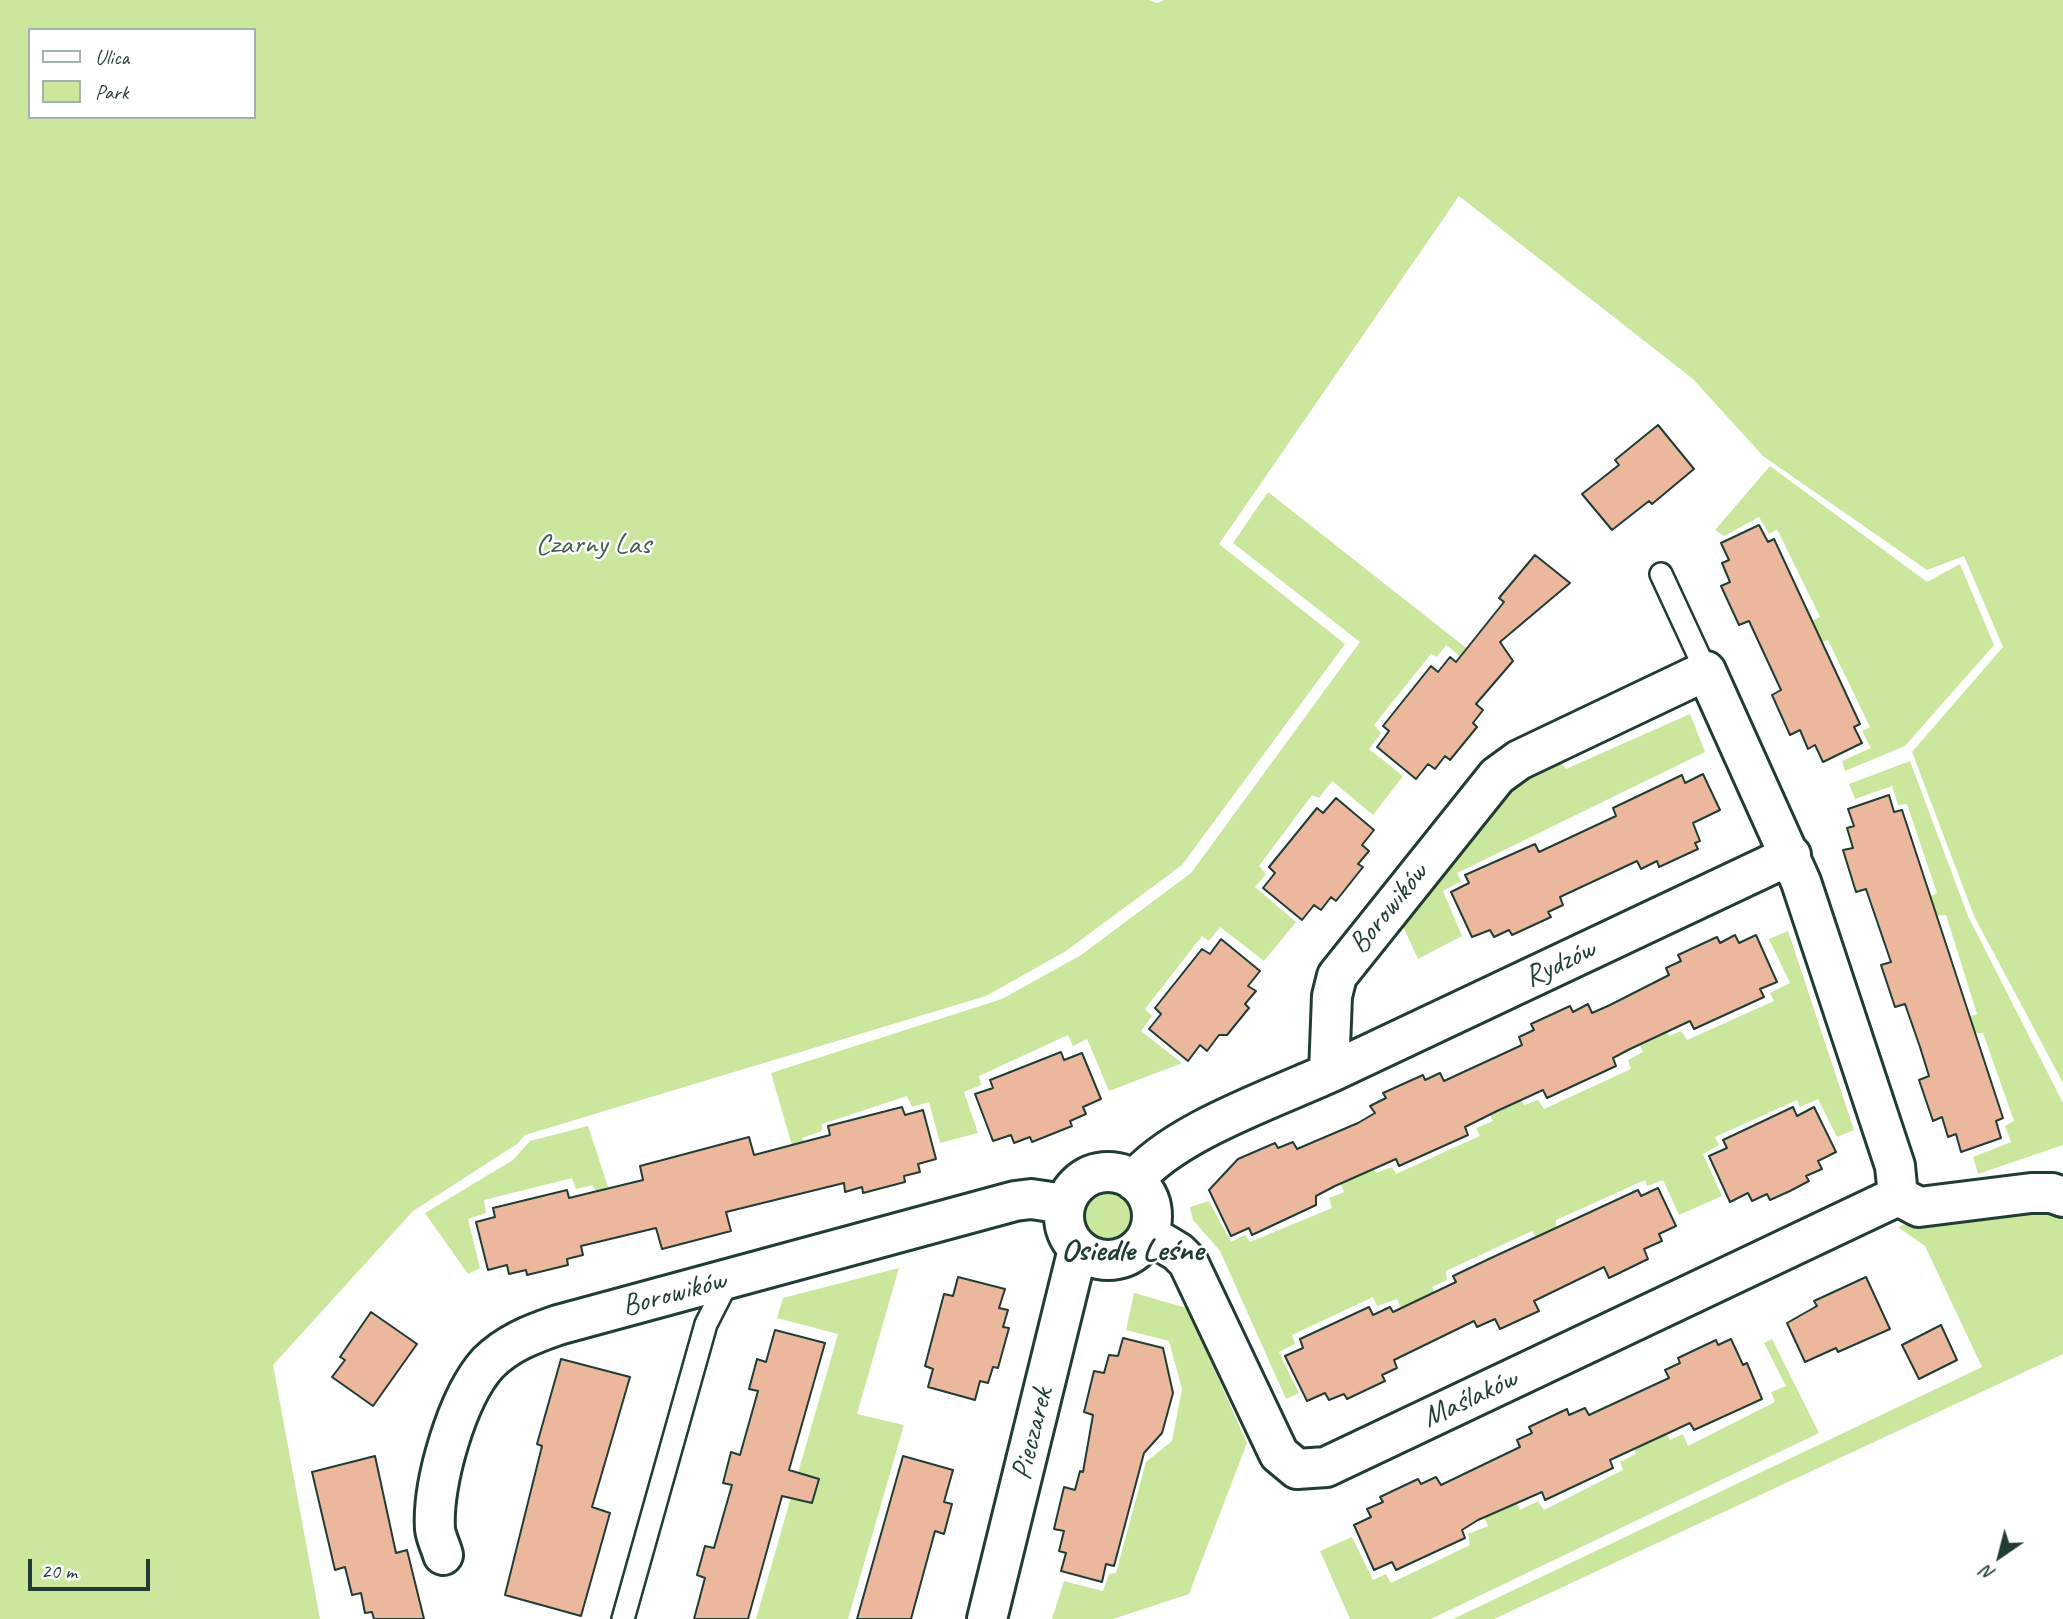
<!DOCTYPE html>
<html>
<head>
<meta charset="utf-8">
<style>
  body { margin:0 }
  #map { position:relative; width:2063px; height:1619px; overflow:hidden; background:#fff; font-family:Caveat,sans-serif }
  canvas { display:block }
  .legend { position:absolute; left:28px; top:28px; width:228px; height:91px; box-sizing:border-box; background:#fff; border:2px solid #a5b1ae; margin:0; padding:9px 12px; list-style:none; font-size:21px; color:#1f3d34 }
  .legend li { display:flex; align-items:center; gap:14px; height:35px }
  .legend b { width:35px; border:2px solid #a5b1ae }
  .north { position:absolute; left:1965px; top:1521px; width:70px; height:70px; -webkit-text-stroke:5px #fff; paint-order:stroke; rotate:215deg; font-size:19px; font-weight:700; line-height:28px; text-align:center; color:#1f3d34 }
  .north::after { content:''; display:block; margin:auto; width:24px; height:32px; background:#1f3d34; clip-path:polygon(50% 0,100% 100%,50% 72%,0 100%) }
  .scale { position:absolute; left:28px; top:1559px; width:122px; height:32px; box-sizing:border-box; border:4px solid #1f3d34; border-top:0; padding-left:9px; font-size:21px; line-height:24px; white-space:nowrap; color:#1f3d34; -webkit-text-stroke:5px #fff; paint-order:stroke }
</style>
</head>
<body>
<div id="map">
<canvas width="2063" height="1619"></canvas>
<ul class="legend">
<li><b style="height:9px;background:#fff"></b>Ulica</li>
<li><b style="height:19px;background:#cbe79e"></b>Park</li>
</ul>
<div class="north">N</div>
<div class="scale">20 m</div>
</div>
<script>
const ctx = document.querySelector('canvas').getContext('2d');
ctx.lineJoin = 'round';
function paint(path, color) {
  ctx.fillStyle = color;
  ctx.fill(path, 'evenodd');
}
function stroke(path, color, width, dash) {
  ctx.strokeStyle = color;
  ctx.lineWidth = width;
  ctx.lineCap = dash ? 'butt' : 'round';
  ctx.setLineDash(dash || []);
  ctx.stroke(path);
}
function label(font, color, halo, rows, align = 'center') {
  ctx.font = font + ' Caveat,sans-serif';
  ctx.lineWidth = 5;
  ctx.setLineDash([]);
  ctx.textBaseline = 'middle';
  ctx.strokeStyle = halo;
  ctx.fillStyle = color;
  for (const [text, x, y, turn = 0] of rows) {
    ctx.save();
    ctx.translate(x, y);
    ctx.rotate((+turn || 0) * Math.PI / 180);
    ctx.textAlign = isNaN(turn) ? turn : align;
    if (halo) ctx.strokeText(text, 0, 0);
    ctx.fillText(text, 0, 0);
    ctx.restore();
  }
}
paint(new Path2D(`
  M0 0H1149L1157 3 1164 0H2063V1083L1974 916 1912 752 2003 647 1964 556 1927 570 1763 456 1693 379 1459 196 1219 544 1345 644 1182 865 1066 951 986 996 525 1135 517 1144 413 1211 273 1365 320 1619H0ZM30 30H254V117H30Z
  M1770 466 1927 582 1960 564 1994 645 1905 746 1845 771 1842 761 1871 748 1862 731 1870 727 1828 640 1821 642 1812 621 1820 617 1777 529 1769 534 1759 517 1724 536 1715 530Z
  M1268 492 1493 669 1487 678 1446 645 1437 657 1431 654 1374 725 1381 733 1369 749 1403 776 1373 815 1332 781 1319 798 1312 795 1259 866 1266 874 1255 887 1296 922 1264 961 1220 927 1209 941 1202 936 1145 1009 1152 1016 1141 1031 1182 1063 1109 1091 1087 1039 1073 1046 1068 1035 979 1076 981 1085 964 1092 978 1133 940 1143 929 1102 912 1107 907 1096 822 1124V1131L802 1138 815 1178 802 1180 771 1073 1002 999 1081 955 1191 873 1360 642 1233 543Z
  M1690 714 1705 752 1457 873 1461 881 1443 891 1462 936 1418 959 1401 922 1513 788 1560 760 1566 769Z
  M1910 761 1968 916 2063 1103V1145L1978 1174 1973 1157 2011 1142 2005 1126 2014 1121 1983 1033H1975L1971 1016 1977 1014 1946 915 1935 916 1929 897 1937 893 1907 804 1898 805 1892 786 1855 799 1849 784Z
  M1788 931 1854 1130 1837 1137 1818 1099 1800 1107 1797 1100 1715 1137 1719 1145 1703 1154 1722 1196 1679 1215 1663 1180 1647 1186 1645 1180 1556 1220V1228L1536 1237 1532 1231 1446 1271 1447 1280 1432 1287 1448 1325 1416 1341 1397 1299 1377 1306 1373 1297 1292 1335 1295 1344 1279 1352 1299 1393 1286 1399 1220 1251 1193 1220 1190 1207 1209 1201 1231 1242 1245 1235 1250 1242 1332 1208 1329 1198 1344 1192 1327 1150 1358 1134 1376 1173 1392 1167 1396 1174 1480 1136 1476 1128 1493 1121 1475 1079 1505 1066 1524 1105 1538 1100 1544 1109 1631 1069 1628 1060 1643 1052 1622 1009 1649 995 1669 1036 1681 1031 1687 1040 1774 1001 1770 993 1790 983 1769 939Z
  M588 1126 620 1223 606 1228 593 1185 576 1189 572 1178 484 1200 486 1213 468 1219 480 1268 468 1274 425 1213 513 1160 530 1141Z
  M1077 1215a30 30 0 1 1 60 0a30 30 0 1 1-60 0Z
  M2043 1207 2063 1212V1354L1494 1619H1453L1982 1367 1925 1246 1898 1227 1913 1221Z
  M899 1268 857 1414 904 1425 848 1619H756L838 1334 777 1318 783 1298Z
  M1134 1293 1187 1308 1247 1443 1189 1594 1113 1619H1052L1064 1581 1103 1591 1109 1574 1116 1573 1146 1462 1172 1441 1182 1389 1169 1341 1126 1330Z
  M1772 1339 1819 1433 1431 1619H1350L1320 1551 1352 1537 1373 1580 1386 1574 1391 1583 1470 1545 1468 1534 1488 1526 1468 1480 1498 1466 1520 1510 1538 1501 1544 1510 1623 1470 1620 1462 1636 1454 1617 1411 1648 1396 1670 1440 1683 1434 1688 1446 1775 1402 1771 1392 1786 1386 1764 1343Z`), '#cbe79e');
const building = new Path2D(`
  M1658 425 1694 469 1652 504 1649 501 1612 530 1582 494 1619 465 1615 460Z
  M1759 525 1768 542 1774 539 1860 724 1854 727 1862 743 1823 762 1815 745 1808 749 1800 730 1790 735 1772 695 1781 690 1749 621 1739 625 1721 586 1730 582 1722 563 1729 560 1721 543Z
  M1535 555 1570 583 1500 642 1513 661 1476 704 1483 710 1473 723 1477 727 1450 760 1445 756 1435 769 1428 764 1416 779 1377 747 1389 731 1383 726 1431 666 1438 672 1450 657 1456 662 1504 602 1499 598Z
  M1703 774 1720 810 1693 823 1700 841 1695 843 1698 849 1659 867 1657 861 1641 869 1637 861 1577 889 1560 897 1563 905 1548 912 1551 917 1512 935 1509 930 1494 937 1490 930 1472 937 1451 892 1469 883 1465 875 1535 844 1539 852 1616 816 1613 808 1682 775 1685 783Z
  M1889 795 1894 812 1902 810 2003 1118 1996 1121 2001 1138 1961 1152 1956 1134 1948 1137 1942 1117 1933 1121 1919 1080 1929 1076 1920 1047 1905 1004 1895 1007 1881 965 1891 962 1866 889 1856 892 1843 850 1853 848 1847 828 1854 826 1848 809Z
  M1336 798 1374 830 1362 845 1369 851 1358 864 1363 867 1336 901 1331 897 1321 910 1314 905 1302 920 1263 888 1275 873 1269 867 1317 808 1323 813Z
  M1735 935 1739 943 1756 935 1777 982 1760 989 1764 997 1694 1029 1690 1021 1630 1049 1613 1058 1616 1066 1547 1098 1543 1090 1497 1111 1465 1127 1468 1135 1399 1166 1396 1159 1335 1186 1316 1196V1205L1252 1235 1249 1228 1231 1236 1209 1190 1238 1159 1275 1143 1278 1148 1293 1142 1297 1149 1358 1123 1375 1113 1370 1106 1386 1098 1383 1093 1423 1075 1425 1080 1440 1073 1444 1081 1522 1045 1519 1037 1534 1030 1531 1024 1570 1006 1573 1012 1588 1004 1592 1013 1610 1005 1669 975 1666 968 1681 961 1678 955 1717 937 1720 943Z
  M1221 939 1260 971 1248 986 1256 991 1245 1004 1249 1008 1227 1035H1219L1207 1051 1200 1045 1188 1061 1149 1029 1161 1014 1155 1008 1202 949 1210 954Z
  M1061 1052 1064 1060 1082 1053 1101 1099 1083 1107 1086 1114 1070 1121 1072 1126 1032 1142 1030 1137 1014 1143 1011 1135 993 1141 975 1094 993 1088 990 1080Z
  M902 1107 905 1115 923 1110 936 1159 918 1164 920 1172 904 1176 905 1182 863 1193 862 1187 845 1192 844 1183 726 1212 731 1231 662 1249 656 1228 581 1246 583 1255 567 1259 568 1265 527 1275 526 1270 509 1274 507 1265 488 1270 476 1222 495 1217 493 1208 567 1190 569 1198 643 1180 640 1166 749 1137 754 1155 830 1135 828 1126Z
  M1793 1107 1797 1116 1814 1107 1836 1152 1818 1161 1822 1169 1806 1176 1809 1181 1790 1191 1770 1200 1767 1194 1752 1201 1748 1193 1730 1202 1709 1156 1727 1148 1723 1140Z
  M1658 1188 1676 1226 1659 1234 1662 1241 1644 1249 1648 1259 1609 1278 1604 1267 1534 1301 1539 1311 1500 1329 1495 1319 1477 1327 1474 1321 1394 1360 1397 1368 1382 1375 1385 1381 1347 1399 1344 1394 1329 1400 1325 1393 1307 1401 1285 1356 1303 1348 1300 1339 1369 1307 1373 1315 1390 1307 1393 1312 1456 1282 1453 1276 1491 1258 1638 1190 1641 1196Z
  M958 1277 1005 1289 999 1308 1008 1310 1003 1327 1009 1328 998 1368 993 1367 988 1383 980 1381 975 1400 928 1387 933 1369 925 1366 944 1294 953 1296Z
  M1866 1277 1890 1329 1838 1352 1836 1348 1805 1362 1787 1323 1817 1306 1814 1301Z
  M371 1312 417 1344 373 1406 332 1377 345 1360 340 1357Z
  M1941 1325 1957 1360 1919 1379 1902 1345Z
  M775 1330 825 1343 789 1470 819 1479 812 1503 782 1496 748 1619H694L705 1578 697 1575 705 1546 714 1548 732 1485 723 1483 731 1452 740 1455 758 1391 749 1389 757 1359 766 1362Z
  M1123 1338 1163 1348 1173 1393 1162 1433 1144 1453 1114 1566 1106 1564 1102 1582 1061 1571 1066 1553 1059 1551 1064 1531 1054 1529 1064 1487 1075 1490 1080 1471 1083 1472 1093 1415 1084 1412 1094 1371 1104 1373 1109 1355 1118 1356Z
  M1731 1339 1743 1365 1747 1363 1762 1399 1694 1430 1690 1423 1610 1460 1613 1468 1545 1500 1542 1492 1478 1520 1462 1530 1465 1538 1396 1570 1392 1562 1374 1570 1354 1525 1371 1517 1367 1509 1383 1502 1380 1497 1418 1479 1421 1484 1436 1477 1441 1485 1520 1447 1517 1440 1532 1433 1529 1427 1567 1409 1569 1415 1585 1408 1589 1415 1669 1378 1665 1370 1680 1363 1678 1358 1716 1340 1718 1345Z
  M561 1359 630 1377 592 1507 610 1513 581 1616 505 1595 542 1446 537 1444Z
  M375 1456 396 1553 407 1550 424 1619H374L372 1612 365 1613 361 1593 352 1595 345 1567 335 1570 312 1472Z
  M903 1456 953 1470 944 1502 952 1504 944 1534 935 1531 911 1619H857Z`);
paint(building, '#ebb89d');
stroke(building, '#1f3d34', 2);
const service = new Path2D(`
  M1661 574 1706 671
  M623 1619 706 1324 729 1279`);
const minor = new Path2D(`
  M1329 1073 1791 855
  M1064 1216a44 44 0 1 1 88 0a44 44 0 1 1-88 0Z
  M1134 1181C1172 1133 1272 1099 1329 1073L1332 996 1337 976 1497 776 1519 760 1706 671 1801 882 1895 1166 1898 1196 1919 1207 2031 1193H2052L2063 1197
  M1148 1234 1178 1252 1188 1262 1279 1454 1297 1469 1326 1467 1898 1196
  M443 1555C441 1547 436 1538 435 1529 432 1484 457 1397 488 1363 508 1343 532 1334 558 1325L1015 1201 1031 1199 1065 1204
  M987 1619 1078 1249`);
stroke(service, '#1f3d34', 26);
stroke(minor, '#1f3d34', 44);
stroke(service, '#fff', 21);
stroke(minor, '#fff', 38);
label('30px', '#415f49', '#fff', [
  ["Czarny Las",593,545]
]);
label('30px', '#1f3d34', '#fff', [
  ["Borowików",1389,909,-51],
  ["Rydzów",1560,964,-25],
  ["Borowików",674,1294,-15],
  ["Maślaków",1470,1399,-25],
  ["Pieczarek",1033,1434,-76]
]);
label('bold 32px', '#1f3d34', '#fff', [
  ["Osiedle Leśne",1132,1252]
]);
</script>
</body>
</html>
